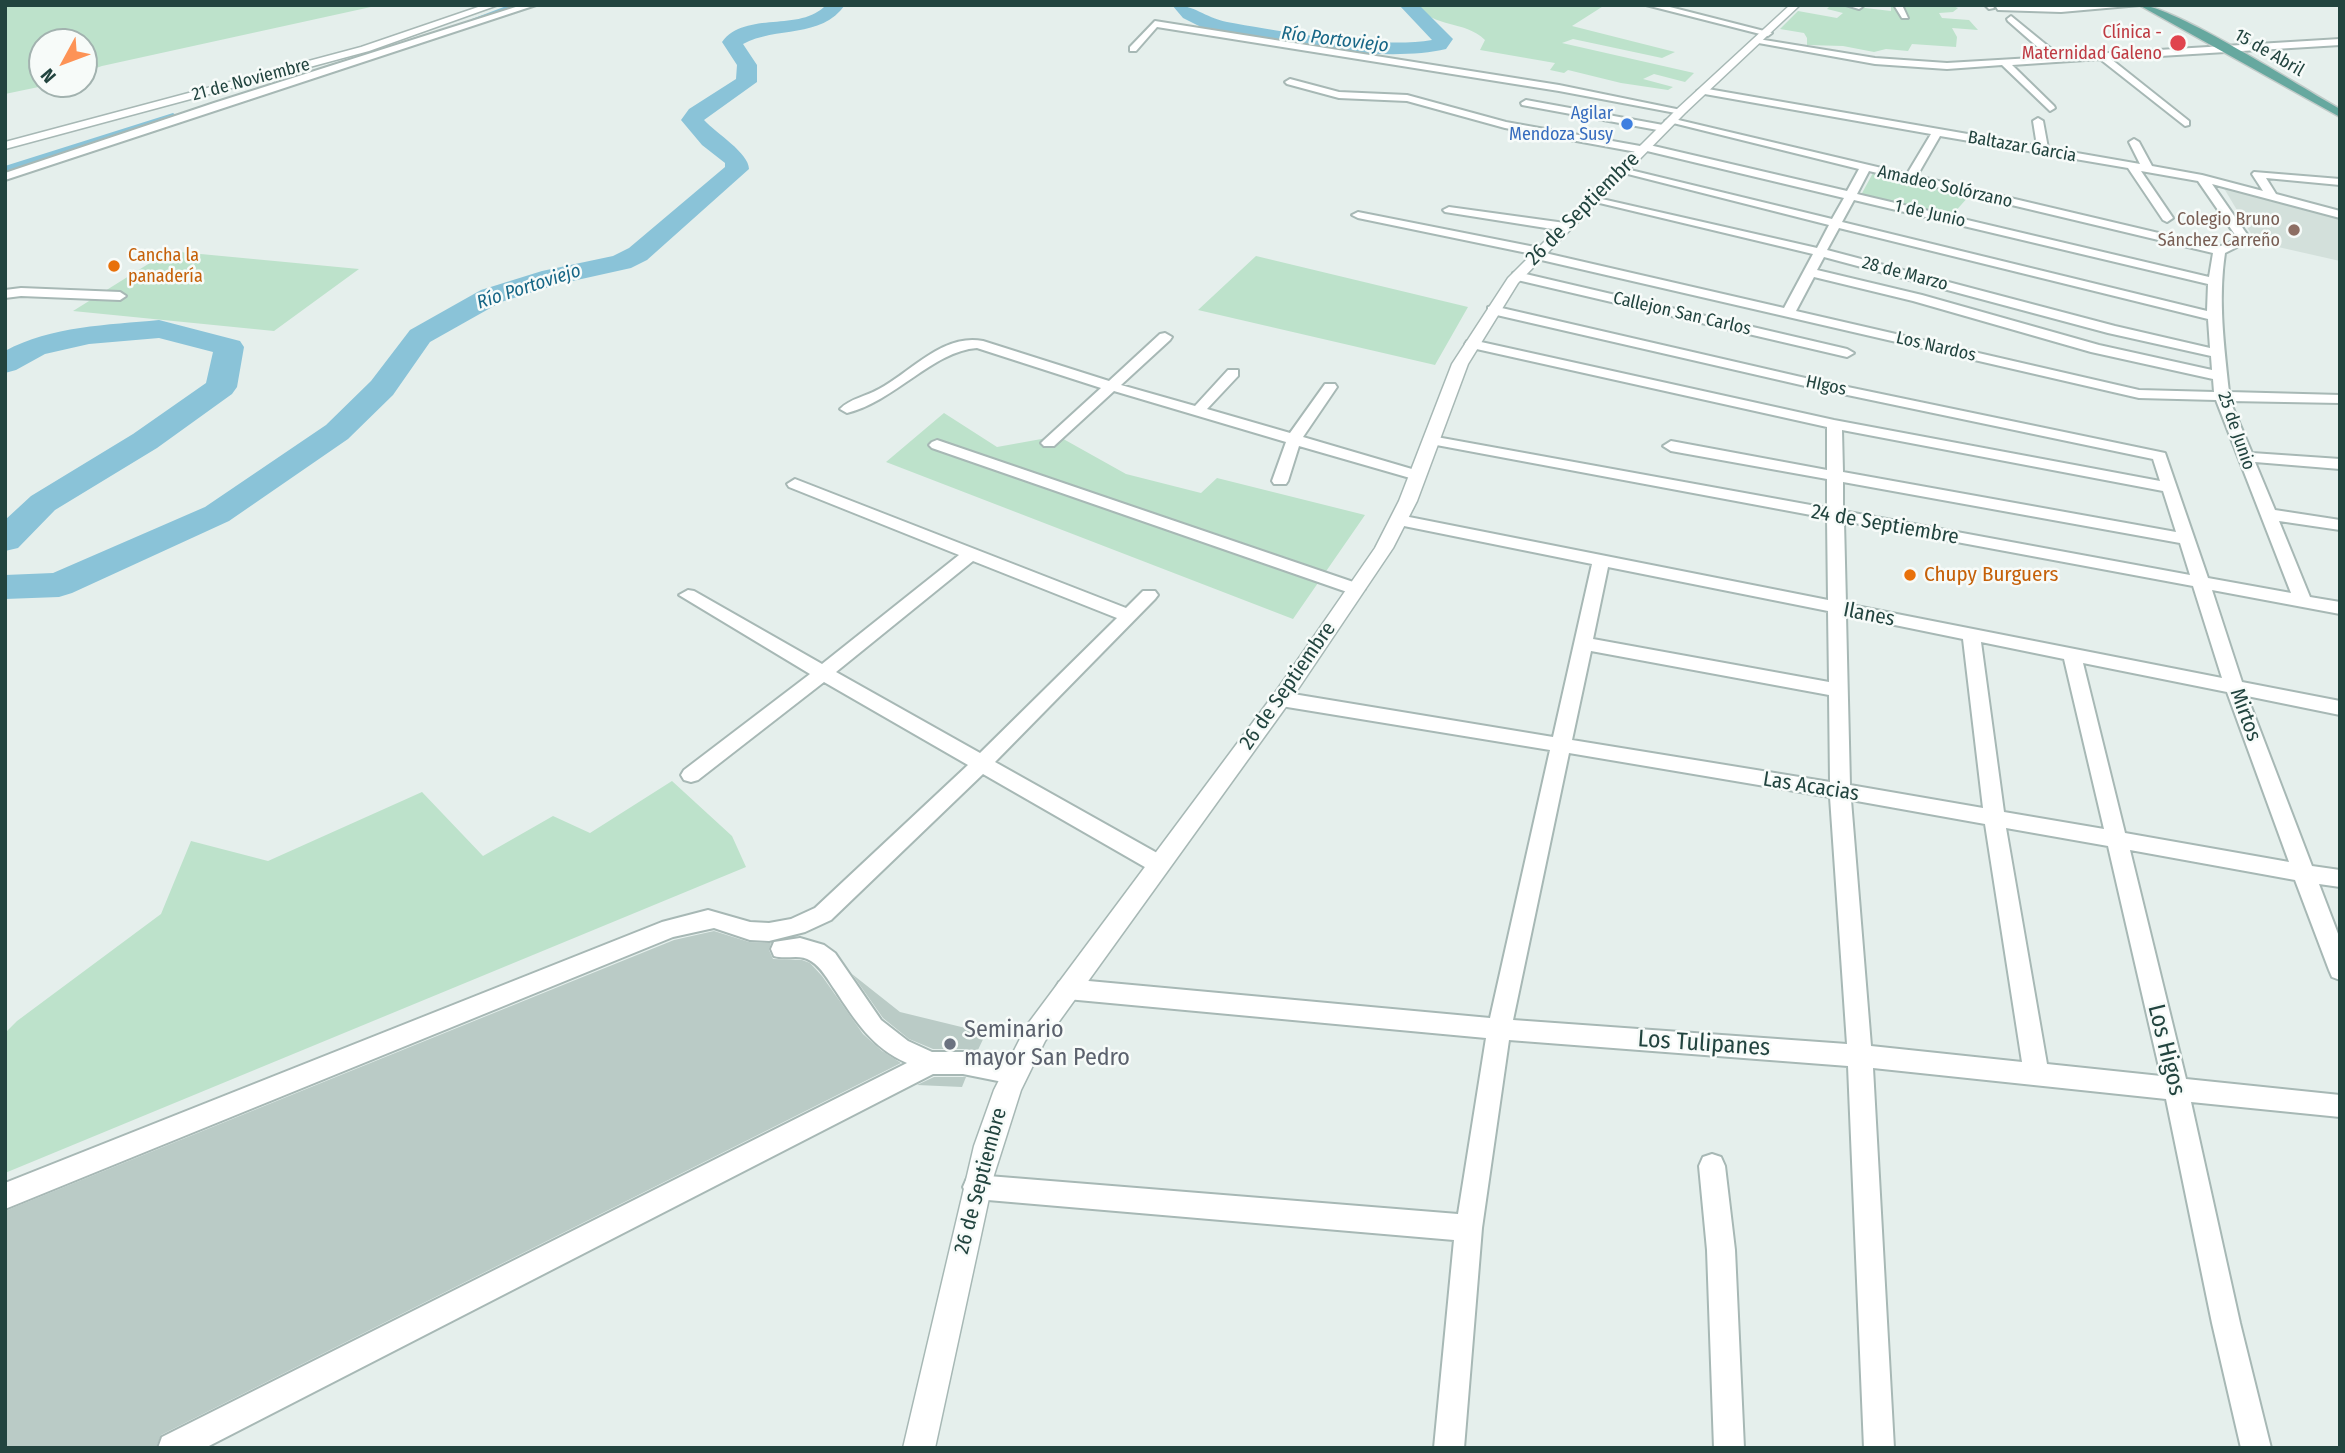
<!DOCTYPE html>
<html>
<head>
<meta charset="utf-8">
<style>
  body { margin:0 }
  #map { position:relative; width:2345px; height:1453px; overflow:hidden; background:#e5efec; font-family:"Fira Sans Condensed",sans-serif }
  canvas { display:block }
  .frame { position:absolute; inset:0; border:7px solid #22443f; pointer-events:none }
  .north { position:absolute; left:28px; top:28px; width:70px; height:70px; box-sizing:border-box; background:#f7fbf9; border:2px solid #a2b2af; border-radius:50%; rotate:229deg; font-size:19px; font-weight:700; line-height:28px; text-align:center; color:#22443f }
  .north::after { content:''; display:block; margin:auto; width:24px; height:32px; background:#fd9356; clip-path:polygon(50% 0,100% 100%,50% 72%,0 100%) }
</style>
</head>
<body>
<div id="map">
<canvas width="2345" height="1453"></canvas>
<div class="frame"></div>
<div class="north">N</div>
</div>
<script>
const ctx = document.querySelector('canvas').getContext('2d');
ctx.lineJoin = 'round';
function paint(path, color) {
  ctx.fillStyle = color;
  ctx.fill(path, 'evenodd');
}
function stroke(path, color, width, dash) {
  ctx.strokeStyle = color;
  ctx.lineWidth = width;
  ctx.lineCap = dash ? 'butt' : 'round';
  ctx.setLineDash(dash || []);
  ctx.stroke(path);
}
function label(font, color, halo, rows, align = 'center') {
  ctx.font = font + ' "Fira Sans Condensed",sans-serif';
  ctx.lineWidth = 5;
  ctx.setLineDash([]);
  ctx.textBaseline = 'middle';
  ctx.strokeStyle = halo;
  ctx.fillStyle = color;
  for (const [text, x, y, turn = 0] of rows) {
    ctx.save();
    ctx.translate(x, y);
    ctx.rotate((+turn || 0) * Math.PI / 180);
    ctx.textAlign = isNaN(turn) ? turn : align;
    if (halo) ctx.strokeText(text, 0, 0);
    ctx.fillText(text, 0, 0);
    ctx.restore();
  }
}
paint(new Path2D(`
  M2222 185 2340 219V261L2256 242Z`), '#d3e0db');
paint(new Path2D(`
  M5 5H380L102 66 84 72V42H42V84H53L5 94Z
  M1416 5H1605L1572 26 1675 52 1662 58 1573 39 1562 43 1694 73 1685 82 1654 74 1643 79 1673 87 1668 90 1621 83 1568 70 1564 73 1550 70 1555 63 1480 50 1485 40C1465 20 1435 29 1416 5Z
  M1831 5H1864L1865 8 1891 11V5H1950L1958 8 1953 12 1939 13 1942 18 1969 20 1978 30 1952 28 1957 37 1956 47 1912 44 1908 51 1886 49 1874 52 1843 46 1807 45V38L1804 33 1780 29 1798 11 1837 18 1843 13 1827 9Z
  M1873 173 1970 195 1952 215 1861 195Z
  M169 251 359 269 274 331 73 311Z
  M1256 256 1468 307 1435 365 1198 310Z
  M944 413 997 447 1058 436 1126 474 1201 493 1217 478 1365 515 1293 619 886 462Z
  M672 781 732 836 746 867 5 1173V1033L17 1021 161 914 191 841 268 861 422 792 483 856 553 816 590 833Z`), '#bde2cb');
paint(new Path2D(`
  M509 5H526L482 21 472 19Z
  M173 113 179 117 178 120 5 175V166Z`), '#8ac3d8');
paint(new Path2D(`
  M826 5H845C821 39 776 26 743 44L757 65V82L704 120C716 133 749 153 749 169L647 260 631 268 559 284 501 302 430 342 393 395 348 439 229 521 72 593 59 597 5 599V575L53 573 205 507 326 425 371 381 410 330 481 290 542 271 613 256 629 248 725 167V163L702 145 681 120 689 109 736 79 737 65 722 42C746 10 800 33 826 5Z
  M1172 5C1196 5 1203 17 1227 22 1282 32 1379 49 1432 40L1399 5H1419L1453 39 1446 49C1385 64 1263 43 1201 27L1183 18Z
  M159 320 240 341 244 347 237 387 232 394 157 448 55 510 18 548 5 551V520L31 496 133 434 206 383 213 352 159 338 89 344 45 354 16 370 5 373V351C51 326 108 325 159 320Z`), '#8ac3d8');
paint(new Path2D(`
  M714 931 749 942 771 943 769 950 773 959 802 960 810 963 822 976 863 1034 882 1051 901 1063 161 1435 156 1448H5V1211L674 940Z
  M852 974 900 1012 986 1033 977 1052 963 1049H933L909 1039 883 1018Z
  M934 1077H966L962 1087 917 1085Z`), '#bacbc6');
const pedestrian = new Path2D(`
  M1846 5 1862 7 1859 9Z
  M1985 5H1992L1994 8 1989 9Z`);
const minor = new Path2D(`
  M522 5H536L5 180V173L214 103Z
  M1646 5H1662L1772 33 1768 36Z
  M1894 5H1902L1908 18H1902Z
  M1995 5H2140L2061 12 1998 10Z
  M2011 16 2060 56 2340 39V45L2111 59 2189 121V125L2185 126 2100 59 2012 65 2054 106 2055 108 2050 111 2002 65 1947 69 1875 64 1753 42 1758 39 1875 58 1947 63 2049 57 2008 21 2007 19Z
  M1155 21 1559 85 1686 111 1681 114 1559 91 1157 27 1136 51H1130V47Z
  M1290 79 1339 92 1407 95 1506 122 1640 146 1645 144 1847 191 1859 169 1665 121 1670 118 1907 174 1931 134 1699 93 1697 91 1702 88 2037 146 2033 121 2038 118 2043 121 2048 148 2140 164 2129 142 2134 139 2139 142 2152 166 2202 175 2263 191 2252 174 2254 172 2340 179V185L2266 178 2276 194 2340 211V218L2212 184 2251 240 2225 253C2218 300 2224 345 2229 392L2340 395V403L2230 401 2252 453 2340 459V469L2255 462 2275 510 2340 520V530L2279 521 2310 597 2340 602V614L2212 590 2242 682 2340 701V715L2247 696 2312 866 2340 870V887L2319 884 2340 939V980L2332 977 2329 970 2295 880 2130 850 2186 1079 2340 1095V1117L2191 1102 2240 1323 2271 1448H2241L2212 1323 2166 1099 1873 1068 1894 1448H1864L1848 1066 1509 1040 1482 1228 1464 1448H1434L1454 1240 976 1199 967 1196 963 1187 967 1178 976 1175 1458 1214 1486 1038 1067 999 1059 996 1055 989 1059 982 1067 979 1490 1018 1550 750 1281 706 1274 704 1272 699 1274 694 1281 692 1553 737 1592 564 1399 525 1391 520 1393 517 1399 515 1828 600 1827 518 1431 444 1424 440 1431 436 1827 508V479L1671 451 1663 446 1671 441 1827 470V427L1472 348 1465 344 1467 341 1472 340 1834 420 2160 481 2153 459 1814 388 1488 313V307L1493 306 1814 380 2165 453 2208 578 2291 593 2216 400 2139 398 1537 259 1532 254 1358 218 1352 215 1358 212 1540 248 1544 249 1545 253 1784 308 1813 254 1587 200 1593 197 1817 248 1829 225 1616 171 1622 168 1832 219 1844 198 1647 151 1642 153 1505 128 1407 101 1339 98 1287 84 1285 82ZM1940 136 2128 168 2163 220 2167 222 2173 218 2141 171 2198 181 2238 239 2218 247 1917 176ZM1869 171 2213 253 2209 277 1857 194ZM1854 200 2208 284 2207 311 1842 222ZM1839 228 2208 319 2210 348 2115 326 1827 250ZM1824 257 2108 333 2211 356 2212 370 2099 345 1922 295 1817 270ZM1814 277 1913 301 2091 352 2213 379 2214 392 2139 390 1796 311ZM1842 430 2163 491 2176 532 1843 472ZM1843 482 2180 543 2190 575 1843 511ZM1844 521 2193 586 2222 678 1846 604ZM1608 567 1828 611 1829 682 1593 639ZM1846 615 1963 639 1983 808 1850 785ZM1981 642 2064 659 2104 829 2004 812ZM1591 651 1829 695 1830 782 1572 740ZM2083 663 2227 692 2289 862 2125 833ZM1569 753 1830 797 1847 1044 1513 1020ZM1851 800 1985 824 2022 1062 1871 1046ZM2006 828 2108 846 2161 1076 2047 1064Z
  M1526 100 1663 125 1668 128 1663 131 1522 105 1521 103Z
  M1449 207 1565 223 1571 227 1565 231 1445 212 1443 210Z
  M1517 272 1847 349 1854 353 1847 357 1513 279V273Z
  M21 288 120 292 126 296 120 300 21 296 5 298V290Z
  M1165 333 1172 337 1170 340 1121 385 1195 406 1228 370H1238V376L1207 409 1290 433 1325 384H1335L1337 387 1303 437 1422 472 1425 475 1417 480 1299 446 1288 481 1286 484H1274L1272 481 1286 442 1114 391 1054 446H1044L1041 443 1044 440 1101 388 977 348C933 351 895 401 847 413L840 409C849 399 867 396 879 389 911 372 943 333 983 341L1109 381 1160 334Z
  M937 440 1362 585 1365 589 1356 594 1350 593 932 448 929 445 932 442Z
  M795 479 1126 608 1143 591H1155L1158 595 1155 599 995 762 1166 858 1169 864 1166 870 1158 872 1150 870 983 774 831 920 805 932 769 941 750 940 714 928 673 937 5 1209V1183L662 922 708 910 750 922 769 923 791 919 815 908 968 765 824 682 698 780 691 782 684 780 681 775 684 770 810 674 679 595 688 590 694 591 822 664 959 555 789 487 787 484ZM973 561 1117 618 980 753 836 672Z
  M800 938 824 945 835 953 881 1020 908 1041 932 1052H963L1022 1065 1025 1073 1022 1081 1013 1084 963 1074H933L205 1448H158L162 1437 907 1063C872 1048 855 1020 835 990 828 980 822 968 811 961 799 953 787 960 774 956L771 949 774 942Z
  M1712 1154 1721 1157 1725 1166 1735 1250 1744 1448H1714L1707 1250 1699 1166 1703 1157Z`);
const tertiary = new Path2D(`
  M484 5H498L369 51 5 149V142L361 47Z
  M1790 5H1800L1685 113 1518 283 1468 364 1417 501 1393 548 1288 704 1045 1041 1021 1090 994 1175 935 1448H903L974 1146 994 1090 1027 1025 1274 694 1375 548 1399 501 1452 364 1508 278 1677 109Z`);
const primary = new Path2D(`
  M2139 5C2173 5 2302 88 2340 109V117Z`);
stroke(pedestrian, '#a7b8b5', 4);
stroke(minor, '#a7b8b5', 4);
stroke(tertiary, '#a7b8b5', 3);
stroke(primary, '#c1cbc9', 3);
paint(pedestrian, '#fff');
paint(minor, '#fff');
paint(tertiary, '#fff');
paint(primary, '#66a89f');
for (const [x, y, r, color] of [
  [2178,43,9,"#e0444e"],
  [1627,124,7,"#3f7fe0"],
  [2294,230,7,"#8d6e63"],
  [114,266,7,"#e8710a"],
  [1910,575,7,"#e8710a"],
  [950,1044,7,"#6b7280"]
]) {
  const dot = new Path2D();
  dot.arc(x, y, r, 0, 2 * Math.PI);
  ctx.fillStyle = color;
  ctx.fill(dot);
  stroke(dot, '#f7fbf9', 2.5);
}
label('18px', '#be3a42', '#f7fbf9', [
  ["Clínica -",2162,33],
  ["Maternidad Galeno",2162,54]
], 'right');
label('18px', '#22443f', '#f7fbf9', [
  ["15 de Abril",2269,53,30],
  ["21 de Noviembre",251,80,-15],
  ["Baltazar Garcia",2022,147,10],
  ["Amadeo Solórzano",1945,187,13],
  ["1 de Junio",1930,214,13],
  ["28 de Marzo",1905,274,15],
  ["Callejon San Carlos",1682,314,13],
  ["Los Nardos",1936,347,13],
  ["HIgos",1826,386,12],
  ["25 de Junio",2236,431,71]
]);
label('18px', '#366cbe', '#f7fbf9', [
  ["Agilar",1613,114],
  ["Mendoza Susy",1613,135]
], 'right');
label('18px', '#785e54', '#f7fbf9', [
  ["Colegio Bruno",2280,220],
  ["Sánchez Carreño",2280,241]
], 'right');
label('18px', '#c56008', '#f7fbf9', [
  ["Cancha la",128,256],
  ["panadería",128,277]
], 'left');
label('italic 19px', '#166686', '#f7fbf9', [
  ["Río Portoviejo",1335,40,7],
  ["Río Portoviejo",529,287,-18]
]);
label('21px', '#22443f', '#f7fbf9', [
  ["26 de Septiembre",1583,209,-45],
  ["24 de Septiembre",1885,525,10],
  ["Ilanes",1869,615,11],
  ["26 de Septiembre",1288,686,-55],
  ["Mirtos",2245,715,70],
  ["Las Acacias",1811,787,9],
  ["26 de Septiembre",981,1181,-75]
]);
label('21px', '#c56008', '#f7fbf9', [
  ["Chupy Burguers",1924,575]
], 'left');
label('24px', '#5b616d', '#f7fbf9', [
  ["Seminario",964,1030],
  ["mayor San Pedro",964,1058]
], 'left');
label('24px', '#22443f', '#f7fbf9', [
  ["Los Tulipanes",1704,1044,4],
  ["Los Higos",2166,1050,76]
]);
</script>
</body>
</html>
